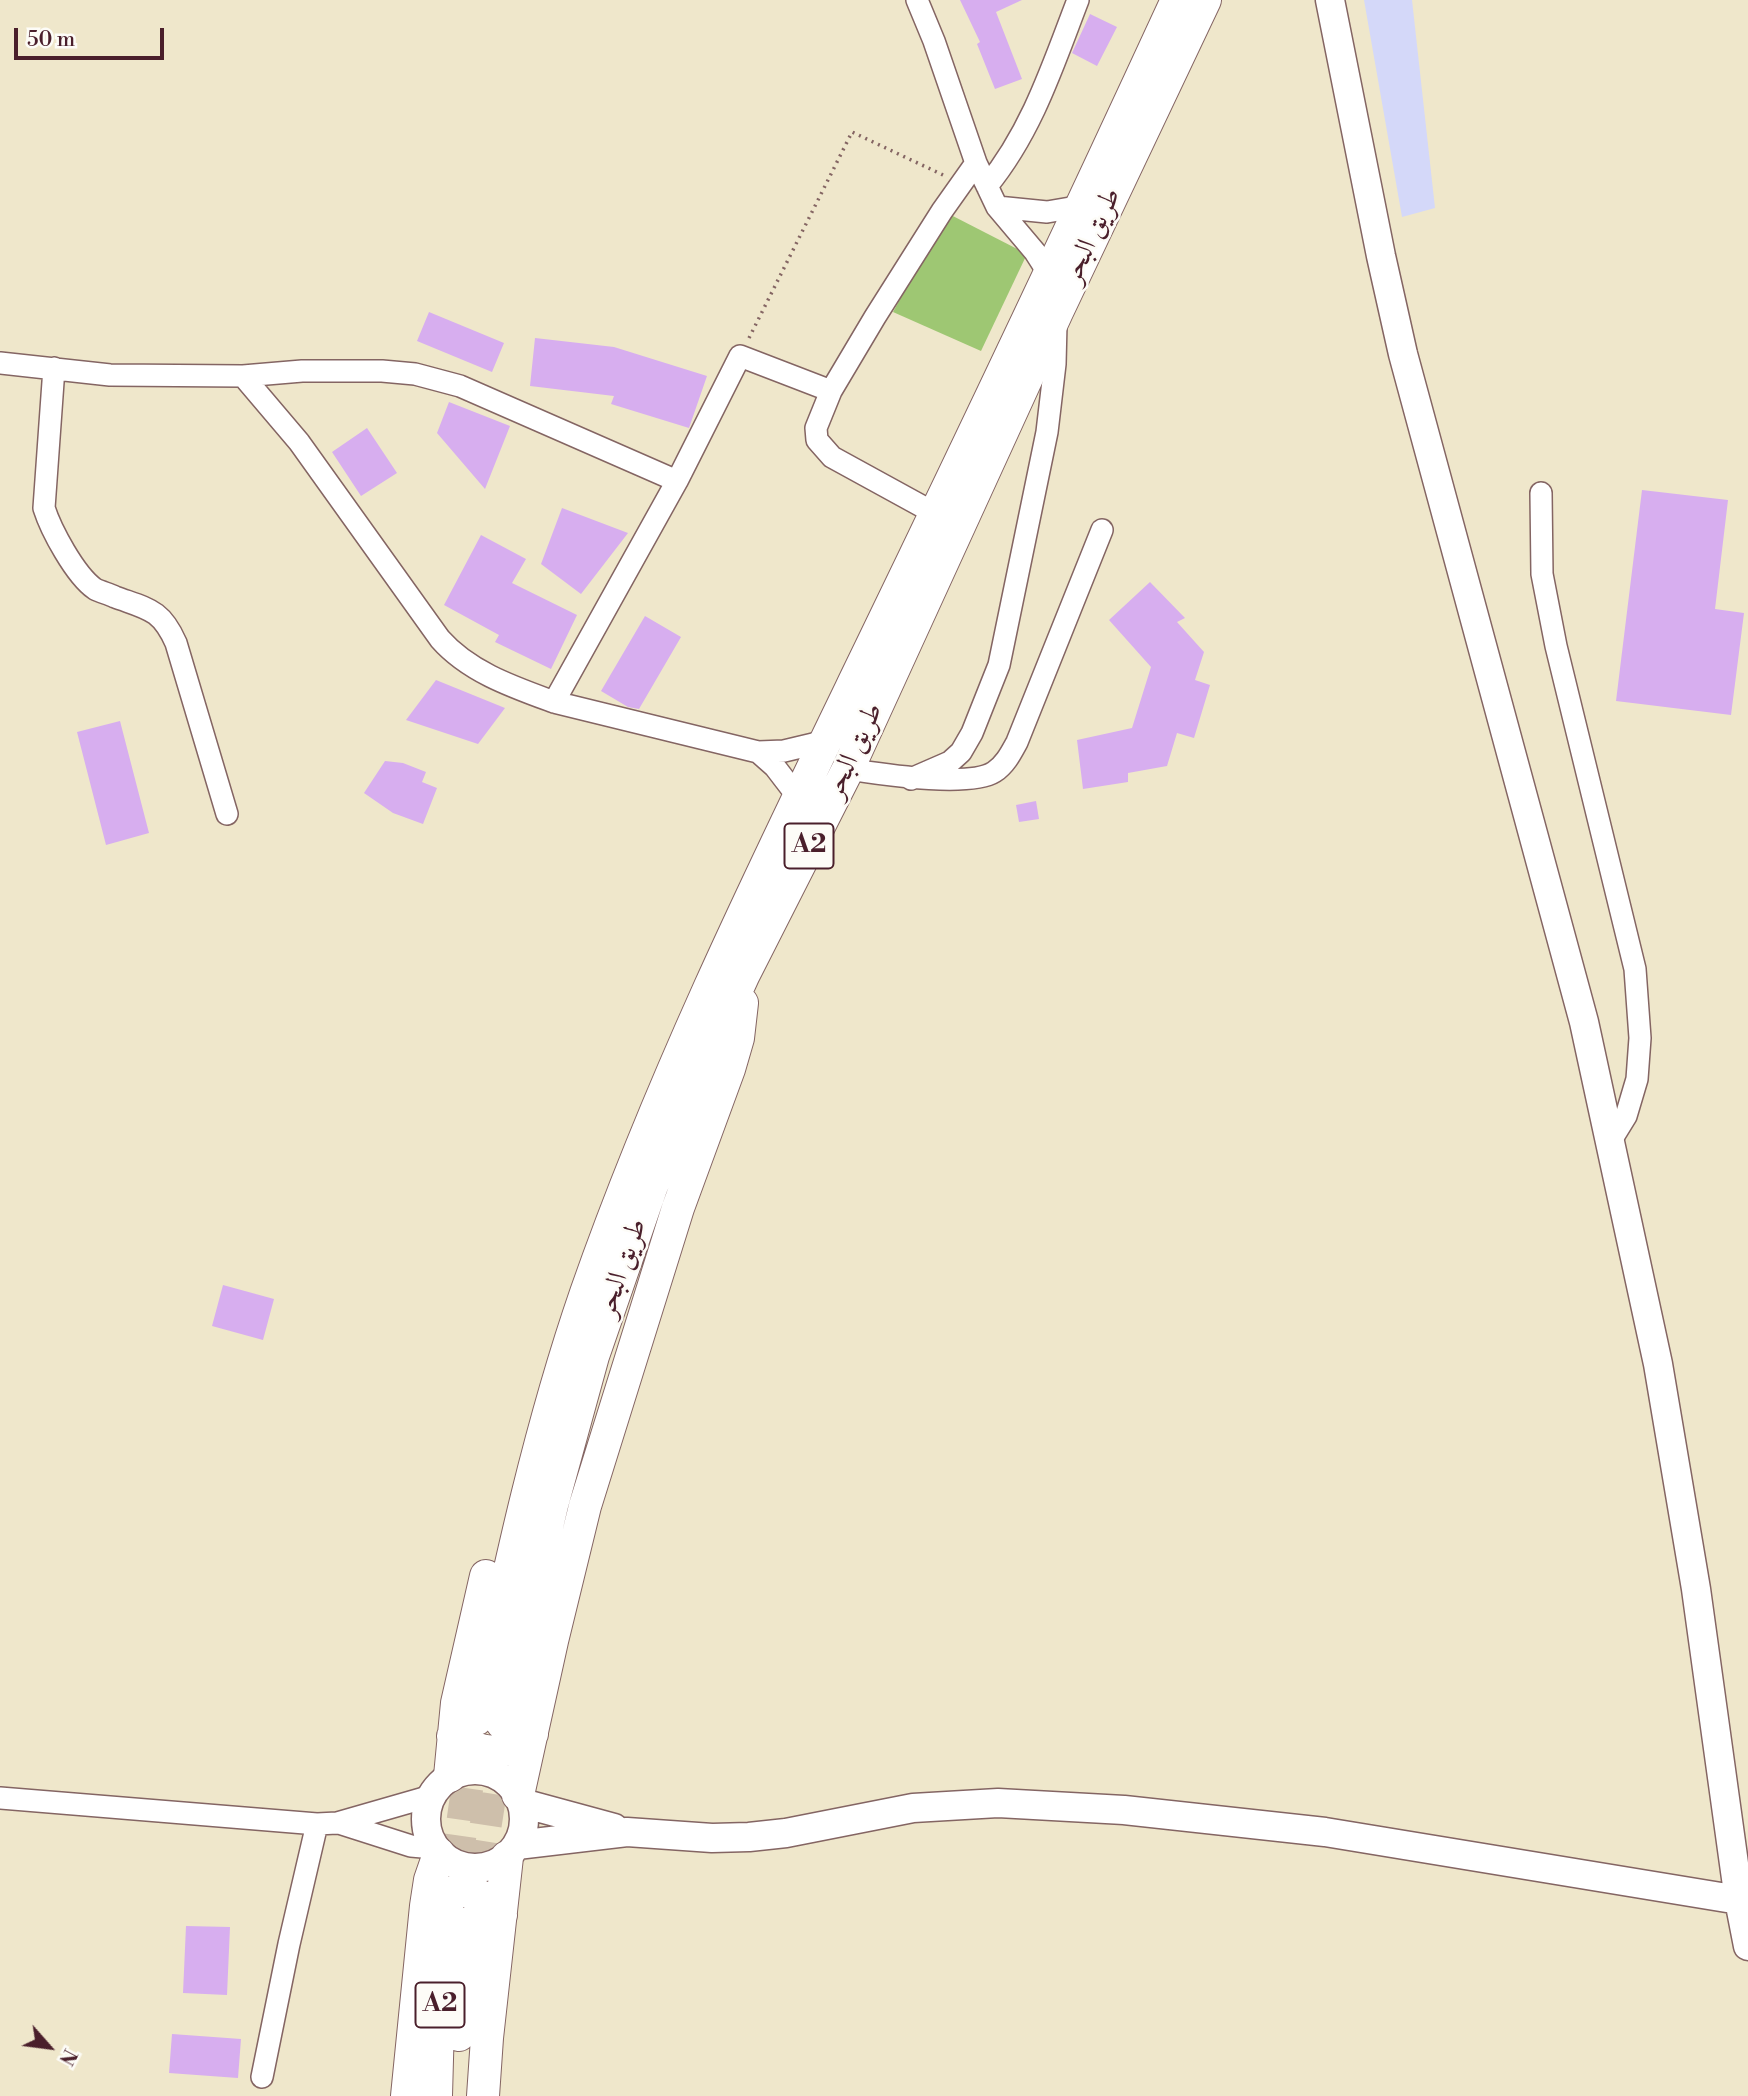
<!DOCTYPE html>
<html>
<head>
<meta charset="utf-8">
<style>
  body { margin:0 }
  #map { position:relative; width:1748px; height:2096px; overflow:hidden; background:#efe7cb; font-family:"Libre Bodoni",serif }
  canvas { display:block }
  .north { position:absolute; left:14px; top:2012px; width:70px; height:70px; -webkit-text-stroke:5px #fdfcf7; paint-order:stroke; rotate:118deg; font-size:19px; font-weight:700; line-height:28px; text-align:center; color:#4a1f2b }
  .north::after { content:''; display:block; margin:auto; width:24px; height:32px; background:#4a1f2b; clip-path:polygon(50% 0,100% 100%,50% 72%,0 100%) }
  .scale { position:absolute; left:14px; top:28px; width:150px; height:32px; box-sizing:border-box; border:4px solid #4a1f2b; border-top:0; padding-left:9px; font-size:21px; line-height:24px; white-space:nowrap; color:#4a1f2b; -webkit-text-stroke:5px #fdfcf7; paint-order:stroke }
</style>
</head>
<body>
<div id="map">
<canvas width="1748" height="2096"></canvas>
<div class="north">N</div>
<div class="scale">50 m</div>
</div>
<script>
const ctx = document.querySelector('canvas').getContext('2d');
ctx.lineJoin = 'round';
function paint(path, color) {
  ctx.fillStyle = color;
  ctx.fill(path, 'evenodd');
}
function stroke(path, color, width, dash) {
  ctx.strokeStyle = color;
  ctx.lineWidth = width;
  ctx.lineCap = dash ? 'butt' : 'round';
  ctx.setLineDash(dash || []);
  ctx.stroke(path);
}
function label(font, color, halo, rows, align = 'center') {
  ctx.font = font + ' "Libre Bodoni",Amiri,serif';
  ctx.lineWidth = 5;
  ctx.setLineDash([]);
  ctx.textBaseline = 'middle';
  ctx.strokeStyle = halo;
  ctx.fillStyle = color;
  for (const [text, x, y, turn = 0] of rows) {
    ctx.save();
    ctx.translate(x, y);
    ctx.rotate((+turn || 0) * Math.PI / 180);
    ctx.textAlign = isNaN(turn) ? turn : align;
    if (halo) ctx.strokeText(text, 0, 0);
    ctx.fillText(text, 0, 0);
    ctx.restore();
  }
}
paint(new Path2D(`
  M1364 0H1412L1435 208 1402 217Z`), '#d4d8f9');
paint(new Path2D(`
  M947 213 1027 254 981 351 893 312Z`), '#9ec773');
paint(new Path2D(`
  M960 0H1022L996 12 1022 79 995 89 977 44 980 42Z
  M1090 14 1117 27 1097 66 1072 53Z
  M429 312 504 343 492 372 417 341Z
  M535 338 614 347 707 376 689 428 611 404 614 396 530 386Z
  M449 402 510 426 485 489 437 433Z
  M367 428 397 473 361 496 332 452Z
  M1642 490 1728 500 1715 609 1744 613 1731 715 1616 701Z
  M562 508 628 533 581 594 541 564Z
  M481 535 526 559 512 583 577 615 551 669 495 642 499 635 444 605Z
  M1150 582 1185 618 1177 622 1204 652 1195 680 1210 685 1194 738 1177 733 1167 766 1128 773V782L1083 789 1077 740 1132 728 1151 667 1109 620Z
  M645 616 681 637 639 709 628 707 601 691Z
  M436 680 505 708 478 744 406 720Z
  M120 721 149 833 106 845 77 732Z
  M385 761 403 763 426 772 422 782 437 788 423 824 393 813 364 793Z
  M1036 801 1039 819 1019 822 1016 805Z
  M223 1285 274 1299 263 1340 212 1326Z
  M186 1926 230 1927 227 1995 183 1993Z
  M172 2034 241 2039 238 2078 169 2073Z`), '#d7aeef');
stroke(new Path2D(`
  M449 1915 477 1720
  M471 1920 501 1726`), '#cebfab', 32, [32, 16]);
const minor = new Path2D(`
  M917 0 934 41 976 163 987 186 997 207 1035 252 1049 274
  M987 186C1032 131 1053 65 1078 0
  M997 207 1047 212 1082 206
  M0 363 110 375 243 376 302 371H382L415 374 460 386 677 481
  M54 368 44 508C51 530 75 575 95 589 101 592 109 594 115 597 148 609 161 609 176 643L227 814
  M243 376 299 442 440 639C469 672 513 687 554 702L758 752 784 751 826 741
  M1541 493 1542 574 1556 646 1635 969 1640 1038 1637 1079 1626 1116 1610 1142
  M936 514 832 457 817 440 816 428 831 391 875 317 942 211 976 163
  M554 702 677 481 740 356 831 391
  M758 752 775 767 798 797
  M848 769C879 774 969 788 994 772 1005 765 1011 753 1017 742L1102 530
  M911 779 950 762 961 752 972 733 999 665 1047 432 1055 364 1056 324
  M0 1798 317 1824 337 1823 431 1796
  M339 1823 411 1846 434 1848
  M262 2077 289 1944 317 1824`);
const major = new Path2D(`
  M1330 0 1381 256 1403 354 1584 1022 1658 1364 1696 1589 1739 1900 1748 1946
  M426 1819a49 49 0 1 1 98 0a49 49 0 1 1-98 0Z
  M522 1803 614 1828
  M517 1845 627 1832 712 1838 749 1837 786 1833 913 1808 998 1803 1124 1810 1325 1832 1739 1900`);
const highway = new Path2D(`
  M477 1719C508 1575 538 1432 586 1293 664 1070 770 856 873 643 976 430 1078 215 1177 0
  M502 1723 552 1505 593 1356 651 1188 694 1084 744 974 848 769 1057 312 1205 0
  M453 1736C484 1757 502 1757 532 1734
  M450 1776 457 1703 486 1576
  M518 1795 552 1641 585 1506 678 1208 729 1069 738 1038 742 1003
  M426 1906C454 1883 480 1887 501 1915
  M459 2035 471 1922
  M407 2096 426 1906 430 1880 439 1854
  M436 2096 438 2023 449 1915
  M483 2096 487 2038 507 1857`);
stroke(minor, '#846563', 24);
stroke(major, '#846563', 31);
stroke(highway, '#846563', 34);
stroke(new Path2D(`
  M749 338 852 132 943 175`), '#846563', 3.5, [2, 5]);
stroke(minor, '#fff', 21);
stroke(major, '#fff', 28);
stroke(highway, '#fff', 32);
for (const [x, y, w] of [
  [809,846,49],
  [440,2005,49]
]) {
  const box = new Path2D();
  box.roundRect(x - w / 2, y - 22.5, w, 45, 5);
  ctx.fillStyle = '#fdfcf7';
  ctx.fill(box);
  stroke(box, '#4a1f2b', 2);
}
label('bold 26px', '#4a1f2b', null, [
  ["A2",809,846],
  ["A2",440,2005]
]);
label('28px', '#4a1f2b', '#fdfcf7', [
  ["طريق البحر",1093,236,-65],
  ["طريق البحر",855,751,-65],
  ["طريق البحر",623,1268,-71]
]);
</script>
</body>
</html>
